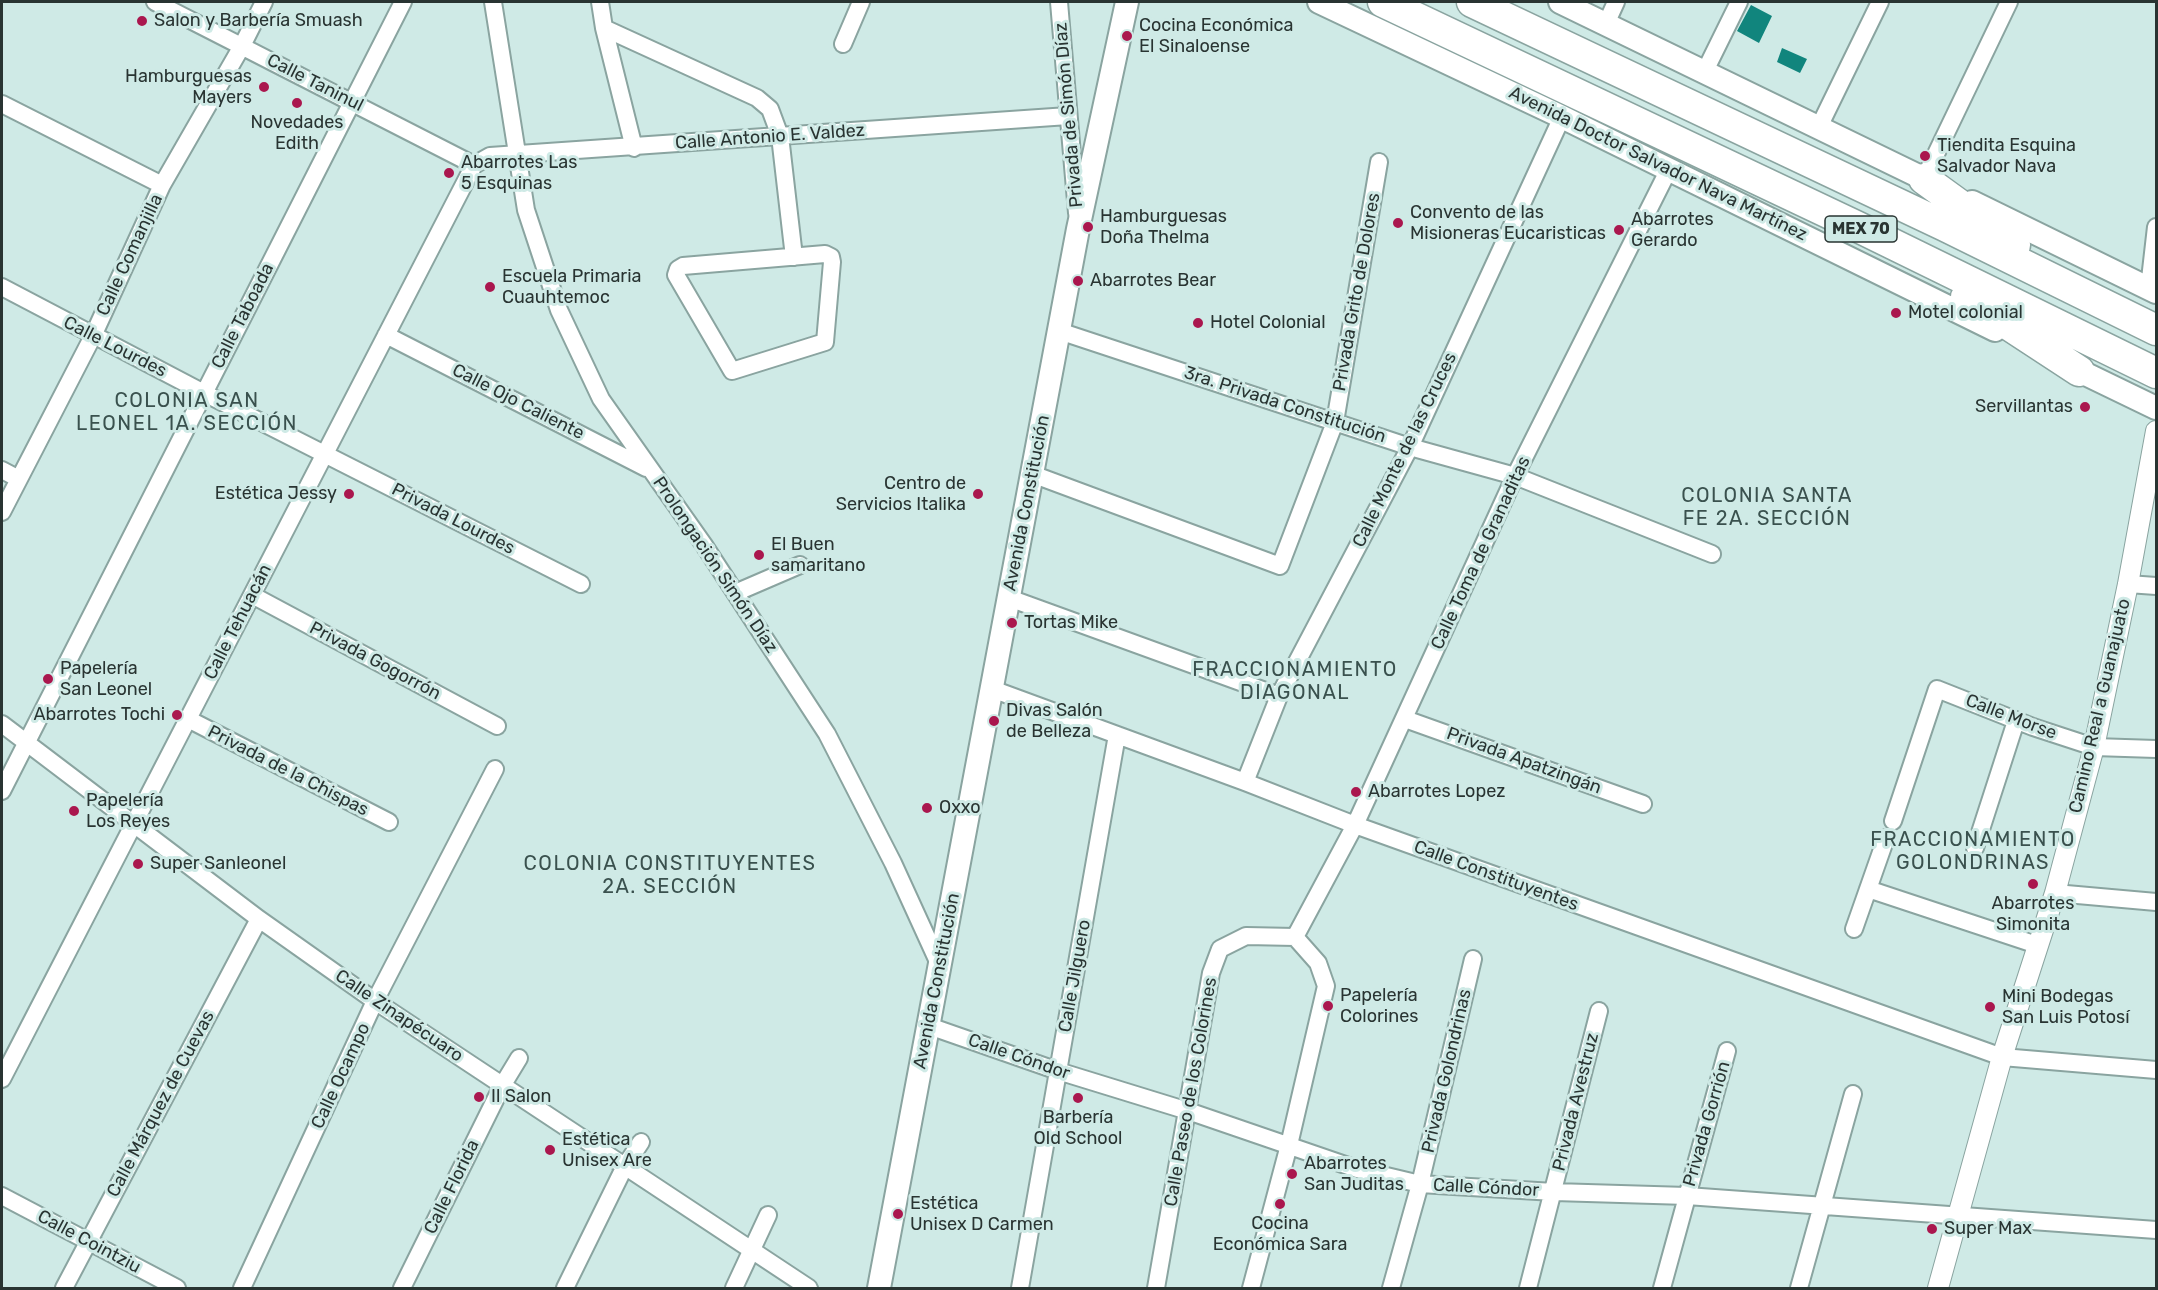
<!DOCTYPE html>
<html>
<head>
<meta charset="utf-8">
<style>
  body { margin:0 }
  #map { position:relative; width:2158px; height:1290px; overflow:hidden; background:#cfeae6; font-family:Rubik,sans-serif }
  canvas { display:block }
  .frame { position:absolute; inset:0; border:3px solid #293432; pointer-events:none }
</style>
</head>
<body>
<div id="map">
<canvas width="2158" height="1290"></canvas>
<div class="frame"></div>
</div>
<script>
const ctx = document.querySelector('canvas').getContext('2d');
ctx.lineJoin = 'round';
function paint(path, color) {
  ctx.fillStyle = color;
  ctx.fill(path, 'evenodd');
}
function stroke(path, color, width, dash) {
  ctx.strokeStyle = color;
  ctx.lineWidth = width;
  ctx.lineCap = dash ? 'butt' : 'round';
  ctx.setLineDash(dash || []);
  ctx.stroke(path);
}
function label(font, color, halo, rows, align = 'center') {
  ctx.font = font + ' Rubik,sans-serif';
  ctx.lineWidth = 6;
  ctx.setLineDash([]);
  ctx.textBaseline = 'middle';
  ctx.strokeStyle = halo;
  ctx.fillStyle = color;
  for (const [text, x, y, turn = 0] of rows) {
    ctx.save();
    ctx.translate(x, y);
    ctx.rotate((+turn || 0) * Math.PI / 180);
    ctx.textAlign = isNaN(turn) ? turn : align;
    if (halo) ctx.strokeText(text, 0, 0);
    ctx.fillText(text, 0, 0);
    ctx.restore();
  }
}
paint(new Path2D(`
  M1751 5 1772 16 1759 43 1737 31Z
  M1782 48 1807 59 1800 73 1777 62Z`), '#11857d');
const minor = new Path2D(`
  M155 2 474 165
  M493 2 526 210 559 310 601 399 704 545 827 734 893 863 940 966
  M600 2 604 28 634 148
  M1059 2 1077 213
  M1606 24 1616 2
  M604 28 757 98 770 109 780 136 794 257
  M843 44 861 2
  M1705 71 1739 2
  M2 104 162 185
  M1819 127 1880 2
  M474 165 490 156 1068 116
  M1924 179 2009 2
  M825 254 831 257 832 262 825 342 732 371 676 275 678 269 683 266Z
  M2 287 204 393 581 584
  M2149 288 2156 227
  M1059 331 1410 447 1515 476 1712 554
  M386 335 646 468
  M2 470 19 479
  M1032 474 1280 566 1335 422 1379 162
  M2 512 93 336 162 185 242 46 264 2
  M2128 584 2156 586
  M735 593 800 565
  M252 595 497 726
  M1009 598 1279 696
  M992 689 1245 782 1355 825 2002 1057 2156 1070
  M188 719 389 822
  M1405 719 1643 804
  M2 724 259 919 375 1001 809 1288
  M1245 782 1279 696 1410 447 1562 117
  M2 791 403 2
  M1893 821 1937 689 2033 727 2094 747 2156 749
  M1975 848 2016 721
  M1868 889 2037 945
  M2055 893 2156 902
  M1854 929 1886 838
  M1295 937 1355 825 1515 476 1669 169
  M929 1026 1058 1071 1188 1111 1357 1169 1420 1184 1554 1192 1687 1196 2156 1230
  M2 1079 474 165
  M2 1196 177 1288
  M64 1288 259 919
  M242 1288 375 1001 495 769
  M402 1288 502 1086 519 1058
  M565 1288 625 1166 641 1142
  M734 1288 768 1215
  M1020 1288 1117 735
  M1156 1288 1211 973 1220 949 1246 936 1295 937 1318 963 1326 986 1289 1145 1251 1288
  M1391 1288 1420 1184 1473 959
  M1528 1288 1599 1011
  M1662 1288 1727 1051
  M1799 1288 1853 1094`);
const tertiary = new Path2D(`
  M1938 1288 2002 1057 2055 893 2094 747 2128 584 2156 431`);
const secondary = new Path2D(`
  M1319 2 1562 117 1995 330
  M1560 2 1939 186
  M1972 202 2156 292
  M2065 364 2156 408
  M879 1288 1078 229 1127 2`);
const motorway = new Path2D(`
  M1383 2 1858 227 2156 373
  M1472 2 1945 226 2156 330
  M1924 179 2015 245
  M1966 297 2079 371`);
stroke(minor, '#8aa4a0', 20);
stroke(tertiary, '#8aa4a0', 22);
stroke(secondary, '#8aa4a0', 26);
stroke(motorway, '#8aa4a0', 33);
stroke(minor, '#fff', 16);
stroke(tertiary, '#fff', 20);
stroke(secondary, '#fff', 22);
stroke(motorway, '#fff', 30);
for (const [x, y, r, color] of [
  [142,21,6,"#aa174e"],
  [1127,36,6,"#aa174e"],
  [264,87,6,"#aa174e"],
  [297,103,6,"#aa174e"],
  [1925,156,6,"#aa174e"],
  [449,173,6,"#aa174e"],
  [1398,223,6,"#aa174e"],
  [1088,227,6,"#aa174e"],
  [1619,230,6,"#aa174e"],
  [1078,281,6,"#aa174e"],
  [490,287,6,"#aa174e"],
  [1896,313,6,"#aa174e"],
  [1198,323,6,"#aa174e"],
  [2085,407,6,"#aa174e"],
  [349,494,6,"#aa174e"],
  [978,494,6,"#aa174e"],
  [759,555,6,"#aa174e"],
  [1012,623,6,"#aa174e"],
  [48,679,6,"#aa174e"],
  [177,715,6,"#aa174e"],
  [994,721,6,"#aa174e"],
  [1356,792,6,"#aa174e"],
  [927,808,6,"#aa174e"],
  [74,811,6,"#aa174e"],
  [138,864,6,"#aa174e"],
  [2033,884,6,"#aa174e"],
  [1328,1006,6,"#aa174e"],
  [1990,1007,6,"#aa174e"],
  [479,1097,6,"#aa174e"],
  [1078,1098,6,"#aa174e"],
  [550,1150,6,"#aa174e"],
  [1292,1174,6,"#aa174e"],
  [1280,1204,6,"#aa174e"],
  [898,1214,6,"#aa174e"],
  [1932,1229,6,"#aa174e"]
]) {
  const dot = new Path2D();
  dot.arc(x, y, r, 0, 2 * Math.PI);
  ctx.fillStyle = color;
  ctx.fill(dot);
  stroke(dot, '#cfeae6', 2);
}
for (const [x, y, w] of [
  [1861,229,72]
]) {
  const box = new Path2D();
  box.roundRect(x - w / 2, y - 13, w, 26, 4.5);
  ctx.fillStyle = '#cfeae6';
  ctx.fill(box);
  stroke(box, '#293432', 1.5);
}
label('bold 16px', '#293432', null, [
  ["MEX 70",1861,229]
]);
label('18px', '#293432', '#cfeae6', [
  ["Salon y Barbería Smuash",154,21],
  ["Cocina Económica",1139,26],
  ["El Sinaloense",1139,47],
  ["Hamburguesas",252,77,"right"],
  ["Mayers",252,98,"right"],
  ["Novedades",297,123,"center"],
  ["Edith",297,144,"center"],
  ["Tiendita Esquina",1937,146],
  ["Salvador Nava",1937,167],
  ["Abarrotes Las",461,163],
  ["5 Esquinas",461,184],
  ["Convento de las",1410,213],
  ["Misioneras Eucaristicas",1410,234],
  ["Hamburguesas",1100,217],
  ["Doña Thelma",1100,238],
  ["Abarrotes",1631,220],
  ["Gerardo",1631,241],
  ["Escuela Primaria",502,277],
  ["Cuauhtemoc",502,298],
  ["Abarrotes Bear",1090,281],
  ["Motel colonial",1908,313],
  ["Hotel Colonial",1210,323],
  ["Servillantas",2073,407,"right"],
  ["Centro de",966,484,"right"],
  ["Servicios Italika",966,505,"right"],
  ["Estética Jessy",337,494,"right"],
  ["El Buen",771,545],
  ["samaritano",771,566],
  ["Tortas Mike",1024,623],
  ["Papelería",60,669],
  ["San Leonel",60,690],
  ["Divas Salón",1006,711],
  ["de Belleza",1006,732],
  ["Abarrotes Tochi",165,715,"right"],
  ["Abarrotes Lopez",1368,792],
  ["Papelería",86,801],
  ["Los Reyes",86,822],
  ["Oxxo",939,808],
  ["Super Sanleonel",150,864],
  ["Abarrotes",2033,904,"center"],
  ["Simonita",2033,925,"center"],
  ["Papelería",1340,996],
  ["Colorines",1340,1017],
  ["Mini Bodegas",2002,997],
  ["San Luis Potosí",2002,1018],
  ["Il Salon",491,1097],
  ["Barbería",1078,1118,"center"],
  ["Old School",1078,1139,"center"],
  ["Estética",562,1140],
  ["Unisex Are",562,1161],
  ["Abarrotes",1304,1164],
  ["San Juditas",1304,1185],
  ["Estética",910,1204],
  ["Unisex D Carmen",910,1225],
  ["Cocina",1280,1224,"center"],
  ["Económica Sara",1280,1245,"center"],
  ["Super Max",1944,1229]
], 'left');
label('18px', '#293432', '#cfeae6', [
  ["Calle Taninul",315,83,27],
  ["Privada de Simón Díaz",1069,115,-95],
  ["Calle Antonio E. Valdez",770,137,-4],
  ["Avenida Doctor Salvador Nava Martínez",1658,164,26],
  ["Calle Comanjilla",130,255,-65],
  ["Privada Grito de Dolores",1357,292,-80],
  ["Calle Taboada",243,316,-63],
  ["Calle Lourdes",115,347,27],
  ["Calle Ojo Caliente",518,402,27],
  ["3ra. Privada Constitución",1285,405,18],
  ["Calle Monte de las Cruces",1405,450,-64],
  ["Avenida Constitución",1027,503,-79],
  ["Privada Lourdes",453,519,27],
  ["Calle Toma de Granaditas",1481,553,-65],
  ["Prolongación Simón Díaz",715,565,56],
  ["Calle Tehuacán",238,622,-63],
  ["Privada Gogorrón",375,661,28],
  ["Camino Real a Guanajuato",2100,706,-77],
  ["Calle Morse",2011,717,21],
  ["Privada Apatzingán",1524,761,20],
  ["Privada de la Chispas",288,771,27],
  ["Calle Constituyentes",1496,876,20],
  ["Calle Jilguero",1075,976,-80],
  ["Avenida Constitución",937,981,-79],
  ["Calle Zinapécuaro",399,1016,34],
  ["Calle Cóndor",1019,1057,19],
  ["Privada Golondrinas",1447,1071,-77],
  ["Calle Ocampo",341,1076,-65],
  ["Calle Paseo de los Colorines",1191,1092,-80],
  ["Privada Avestruz",1576,1102,-76],
  ["Calle Márquez de Cuevas",161,1104,-62],
  ["Privada Gorrión",1707,1124,-74],
  ["Calle Florida",452,1187,-64],
  ["Calle Cóndor",1486,1188,3],
  ["Calle Cointziu",89,1242,28]
]);
ctx.letterSpacing = '1.5px';
label('20px', '#3a514e', '#cfeae6', [
  ["COLONIA SAN",187,401],
  ["LEONEL 1A. SECCIÓN",187,424],
  ["COLONIA SANTA",1767,496],
  ["FE 2A. SECCIÓN",1767,519],
  ["FRACCIONAMIENTO",1295,670],
  ["DIAGONAL",1295,693],
  ["FRACCIONAMIENTO",1973,840],
  ["GOLONDRINAS",1973,863],
  ["COLONIA CONSTITUYENTES",670,864],
  ["2A. SECCIÓN",670,887]
]);
ctx.letterSpacing = '0px';
</script>
</body>
</html>
